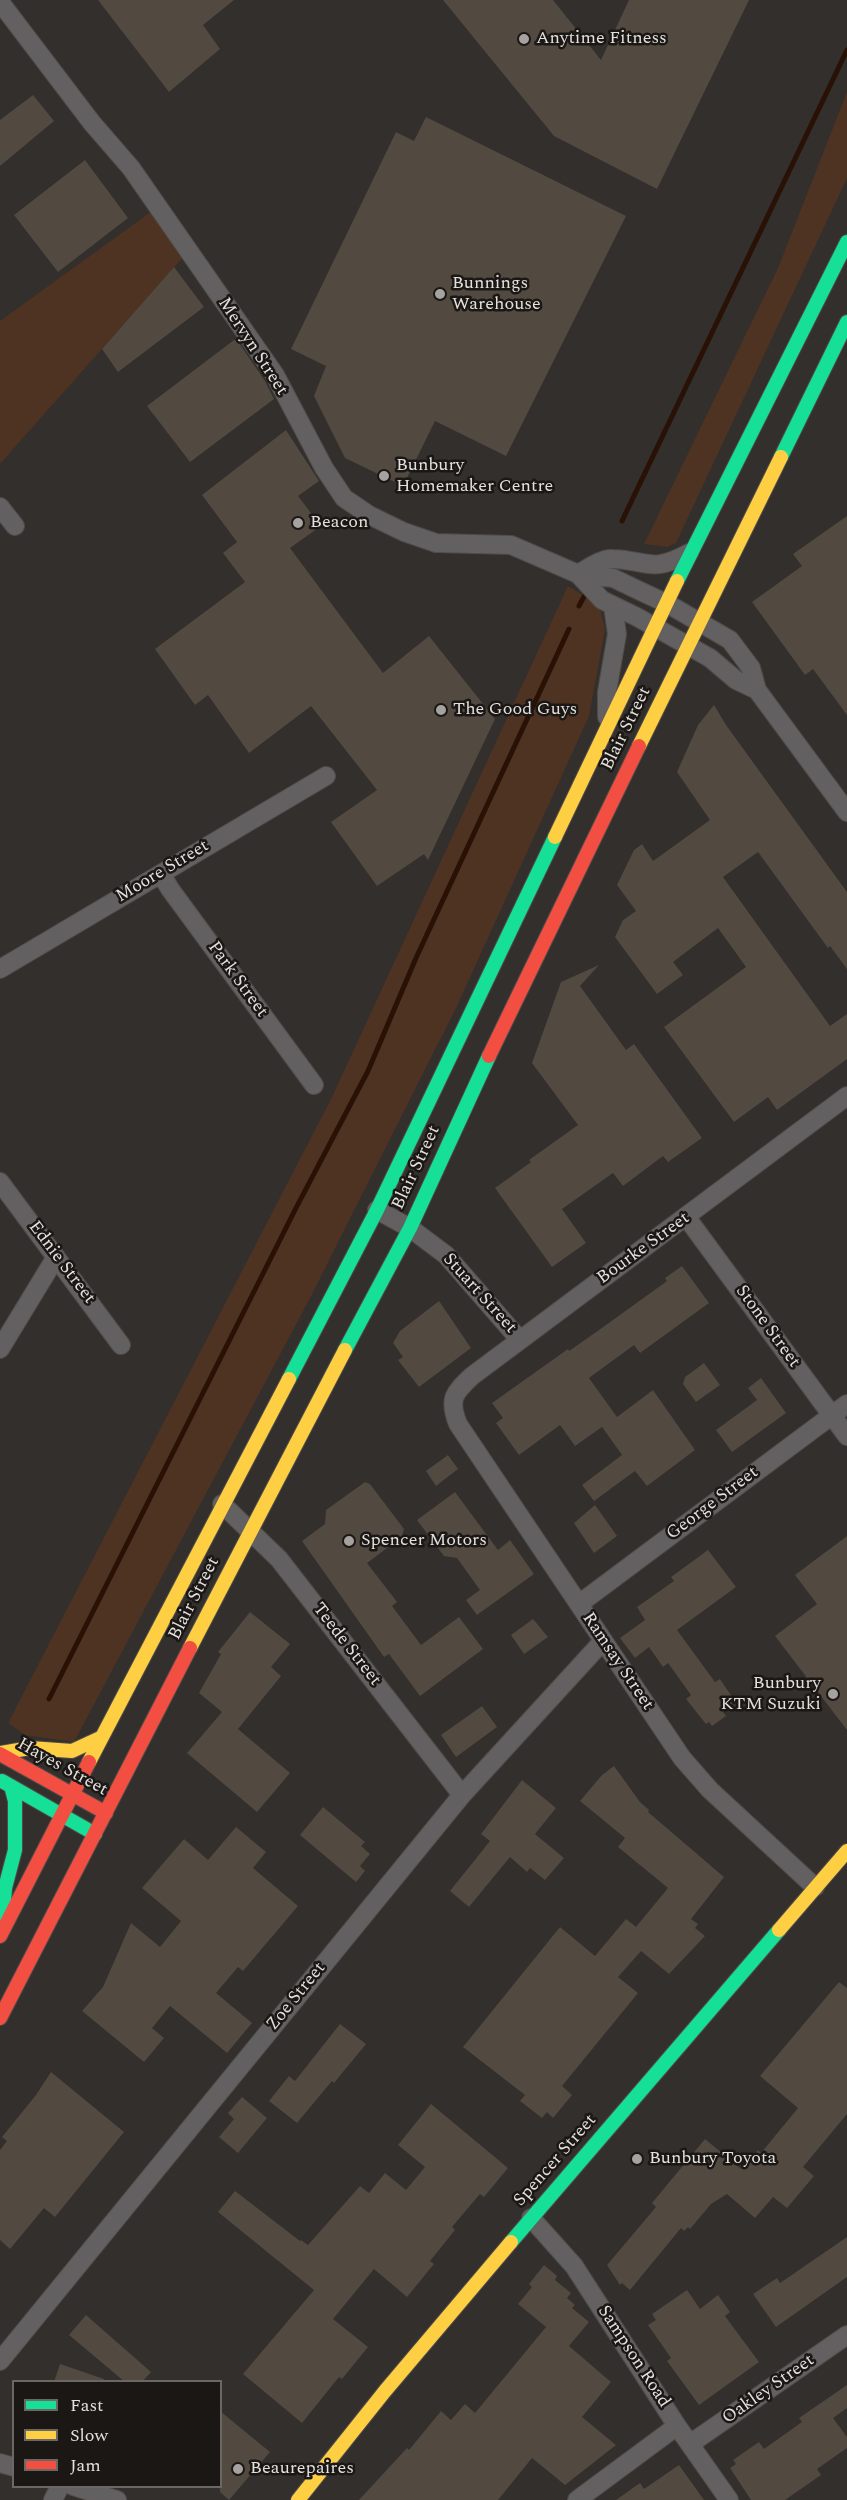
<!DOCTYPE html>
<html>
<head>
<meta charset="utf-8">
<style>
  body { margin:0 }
  #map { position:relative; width:847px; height:2500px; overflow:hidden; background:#322f2c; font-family:Spectral,serif }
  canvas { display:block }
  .legend { position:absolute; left:12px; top:2380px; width:210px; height:108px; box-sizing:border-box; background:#1a1715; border:2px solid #6b6765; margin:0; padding:8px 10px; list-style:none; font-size:18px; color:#e4e0de }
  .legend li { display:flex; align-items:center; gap:12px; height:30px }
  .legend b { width:30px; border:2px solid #6b6765 }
</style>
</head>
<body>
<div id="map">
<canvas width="847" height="2500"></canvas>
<ul class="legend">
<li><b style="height:8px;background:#16e098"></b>Fast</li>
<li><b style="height:8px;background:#ffcf43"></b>Slow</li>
<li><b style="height:8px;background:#f24e42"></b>Jam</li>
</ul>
</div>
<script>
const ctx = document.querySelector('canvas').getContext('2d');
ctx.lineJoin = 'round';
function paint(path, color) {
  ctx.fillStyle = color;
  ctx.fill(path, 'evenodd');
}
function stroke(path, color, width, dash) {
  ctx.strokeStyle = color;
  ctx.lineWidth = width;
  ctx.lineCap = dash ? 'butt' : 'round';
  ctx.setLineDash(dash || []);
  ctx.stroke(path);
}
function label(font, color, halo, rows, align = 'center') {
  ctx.font = font + ' Spectral,serif';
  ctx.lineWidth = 5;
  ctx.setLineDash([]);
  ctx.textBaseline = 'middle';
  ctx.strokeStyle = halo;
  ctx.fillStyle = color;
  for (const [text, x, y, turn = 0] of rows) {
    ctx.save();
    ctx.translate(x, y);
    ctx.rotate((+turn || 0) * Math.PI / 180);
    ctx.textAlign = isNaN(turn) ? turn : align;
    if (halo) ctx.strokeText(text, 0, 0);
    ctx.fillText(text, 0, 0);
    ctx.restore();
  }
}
paint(new Path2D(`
  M847 92V178L676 543 667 547 644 544 778 268Z
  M152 211 185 255 0 464V321Z
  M568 586 599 605 605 629 589 716 457 1006 310 1298 74 1742 25 1735 8 1723 331 1099Z`), '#4e3322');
stroke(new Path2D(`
  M622 521 847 50
  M579 606 587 591
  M49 1699 296 1208 368 1071 416 958 569 629`), '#291205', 5);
paint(new Path2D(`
  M98 0H234L203 25 220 49 169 92Z
  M443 0H553L601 60 629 0H749L657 189 554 136Z
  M33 95 54 121 0 166V120Z
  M426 117 626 216 506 456 435 421 403 486 345 458 314 396 326 366 291 349 396 132 414 141Z
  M85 160 128 218 58 272 14 215Z
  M174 267 204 307 118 372 102 349Z
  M234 340H237L265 381 274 399 190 462 147 406Z
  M286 430 319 481 298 496 321 526 290 548 383 673 429 636 495 719 428 860 424 854 377 886 331 822 377 790 311 706 249 753 208 695 195 705 155 649 245 582 223 553 237 542 202 495Z
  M847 516V715L813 669 805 675 752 602 802 566 793 554Z
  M714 705 726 725 847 892V969L830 946 828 948 758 852 723 877 830 1026 847 1014V1059L777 1110 768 1097 734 1122 664 1027 746 967 718 928 673 962 683 975 657 994 615 937 623 920 636 911 617 885 634 850 642 844 653 861 710 820 677 772 698 725Z
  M599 965 580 986 626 1050 634 1044 702 1138 668 1162 663 1156 623 1186 613 1173 562 1209 586 1243 552 1267 495 1188 531 1162 529 1160 578 1125 532 1063 561 982Z
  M682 1266 709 1303 640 1353 634 1345 589 1378 617 1417 653 1390 695 1450 647 1486 635 1471 594 1501 582 1485 622 1455 602 1427 575 1446 560 1425 519 1455 496 1423 503 1418 492 1403 568 1349 569 1351 599 1330 667 1281 665 1278Z
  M439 1301 471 1348 419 1387 398 1360 403 1357 393 1343 400 1331Z
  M704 1363 720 1385 696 1402 683 1384 685 1377Z
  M761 1378 786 1413 732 1452 716 1430 757 1400 748 1388Z
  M448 1455 458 1469 436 1486 426 1471Z
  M365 1482 370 1484 404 1529 402 1537 367 1563 397 1602 392 1606 421 1645 459 1617 483 1649 420 1696 389 1654 384 1657 302 1541 325 1524 326 1510Z
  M455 1492 498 1550 510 1540 534 1574 477 1615 466 1600 480 1590 457 1558 444 1556 417 1520Z
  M595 1505 617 1536 594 1553 574 1523Z
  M847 1536V1730L775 1636 817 1604 795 1575Z
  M708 1550 736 1587 677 1630 715 1682 720 1679 735 1701 723 1712 726 1716 712 1726 709 1722 706 1724 686 1699 691 1695 668 1663 663 1667 649 1647 635 1658 620 1638 645 1620 637 1607 674 1581 671 1577Z
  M250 1612 290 1644 271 1667 281 1676 238 1729 290 1773 257 1812 187 1753 222 1712 199 1693 221 1654 218 1652Z
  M533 1619 548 1637 524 1654 511 1635Z
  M482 1706 497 1727 456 1757 441 1735Z
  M614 1766 640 1802 649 1810 648 1812 724 1877 691 1919 698 1924 695 1928 705 1936 669 1974 641 1951 618 1977 638 1993 562 2086 572 2095 553 2118 547 2112 542 2118 520 2101 525 2095 463 2047 560 1927 595 1956 626 1919 636 1927 668 1888 618 1847 625 1838 580 1801 602 1775Z
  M522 1780 556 1808 535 1834 564 1858 545 1880 530 1868 527 1872 510 1857 469 1907 450 1891 490 1841 481 1834Z
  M323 1807 365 1842 361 1846 370 1854 360 1866 365 1871 356 1882 300 1835Z
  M236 1827 266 1852 253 1868 298 1906 243 1971 238 1967 216 1993 252 2023 227 2053 170 2006 152 2028 164 2038 144 2062 82 2011 103 1987 131 1923 160 1947 181 1921 142 1888 184 1839 208 1860Z
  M839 1982 847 1988V2114L803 2167 814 2176 787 2208 773 2197 755 2218 727 2194 711 2204 690 2229 688 2227 684 2231 681 2228 630 2290 622 2283 620 2285 607 2265 656 2207 652 2203 705 2139 741 2169 758 2150 761 2153 798 2108 760 2076Z
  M340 2024 366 2044 334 2083 332 2081 297 2123 269 2101 289 2076 295 2081Z
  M51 2072 124 2132 55 2217 44 2208 10 2249 0 2240V2150L7 2141 2 2137 36 2095Z
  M242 2097 267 2118 238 2153 219 2137 234 2119 228 2113Z
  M431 2104 508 2168 484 2197 480 2194 452 2227 455 2230 430 2261 434 2264 407 2297 374 2269 333 2319 368 2347 342 2379 339 2377 302 2423 243 2374 314 2290 218 2212 235 2191 300 2241 301 2240 308 2245 360 2186 369 2193 385 2173 406 2190 425 2167 398 2145Z
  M847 2237V2277L776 2327 753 2294 777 2278 780 2283Z
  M544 2265 557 2276 555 2280 571 2293 567 2298 575 2305 572 2308 589 2322 569 2346 611 2382 582 2417 616 2445 565 2485 532 2458 498 2500H359L407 2448 409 2450 441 2411 451 2420 465 2404 475 2413 546 2327 518 2304 532 2287 529 2284Z
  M687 2290 700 2309 718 2295 730 2312 725 2316 759 2362 699 2405 667 2361 671 2358 648 2325 656 2320 652 2314Z
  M86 2315 151 2372 142 2382H125L69 2335Z
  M60 2364 104 2379 103 2382H54Z
  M847 2385V2408L833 2418 847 2437V2448L817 2469 821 2475 785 2500H751L730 2468 736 2464 733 2460 759 2442 764 2449 802 2422 799 2418Z
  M220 2411 270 2452 229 2500 220 2492Z
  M679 2465 704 2500H616L640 2483 644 2489Z`), '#524941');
const street = new Path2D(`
  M0 2 92 123 131 168 275 375 324 468 344 498 369 515 404 532 436 543 511 545 578 574 613 578 640 591 668 604 730 640 751 668 757 690 847 812
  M0 507 15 526
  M578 574 602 600 637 617 710 658 736 680 757 690
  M578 574C587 569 602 558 612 559 649 560 650 574 689 553
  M607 717V692L617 634 613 606
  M161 874 170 889 314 1085
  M0 969 326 776
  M0 1182 121 1345
  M377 1210 410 1228 446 1255 519 1339
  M687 1218 847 1436
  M0 1349 56 1257
  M222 1504 279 1559 462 1795
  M579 1604 847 1404
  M815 1887 710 1790 682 1758 458 1424C448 1399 454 1393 472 1376L847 1096
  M531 2218 574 2266 677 2426 729 2500
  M0 2361 462 1795 603 1641
  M690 2444 847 2335
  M0 2463 14 2467
  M73 2486 117 2500
  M53 2500 60 2486
  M577 2500 677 2426`);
const fast = new Path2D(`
  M781 457 847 322
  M677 581 847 242
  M345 1350 410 1228 489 1056
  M289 1379 377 1210 555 837
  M2 1781 95 1834
  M2 1931 5 1888 15 1850V1801L11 1786
  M511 2242 779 1930`);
const slow = new Path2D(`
  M639 746 781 457
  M555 837 677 581
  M190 1648 345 1350
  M0 1753 30 1748 72 1751 100 1738
  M89 1762 289 1379
  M779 1930 847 1851
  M298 2500 385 2391 511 2242`);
const jam = new Path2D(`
  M489 1056 639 746
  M0 1754 106 1813
  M0 1936 89 1762
  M0 2018 190 1648`);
stroke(street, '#4e4b49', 20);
stroke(fast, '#4e4b49', 16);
stroke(slow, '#4e4b49', 16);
stroke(jam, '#4e4b49', 16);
stroke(street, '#626060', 18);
stroke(fast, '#16e098', 14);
stroke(slow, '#ffcf43', 14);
stroke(jam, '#f24e42', 14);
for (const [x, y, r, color] of [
  [524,39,6,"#a6a2a0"],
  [440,294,6,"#a6a2a0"],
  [384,476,6,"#a6a2a0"],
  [298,523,6,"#a6a2a0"],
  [441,710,6,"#a6a2a0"],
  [349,1541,6,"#a6a2a0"],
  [833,1694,6,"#a6a2a0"],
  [637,2159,6,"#a6a2a0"],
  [238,2469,6,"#a6a2a0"]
]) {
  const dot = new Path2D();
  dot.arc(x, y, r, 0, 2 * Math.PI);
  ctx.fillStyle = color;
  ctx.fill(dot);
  stroke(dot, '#1a1715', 2);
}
label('18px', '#e4e0de', '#1a1715', [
  ["Anytime Fitness",536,39],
  ["Bunnings",452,284],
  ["Warehouse",452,305],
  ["Bunbury",396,466],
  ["Homemaker Centre",396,487],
  ["Beacon",310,523],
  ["The Good Guys",453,710],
  ["Spencer Motors",361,1541],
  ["Bunbury",821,1684,"right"],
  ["KTM Suzuki",821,1705,"right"],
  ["Bunbury Toyota",649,2159],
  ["Beaurepaires",250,2469]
], 'left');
label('18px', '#e4e0de', '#1a1715', [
  ["Mervyn Street",252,347,57],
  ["Blair Street",627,729,-64],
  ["Moore Street",163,872,-31],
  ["Park Street",237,980,54],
  ["Blair Street",417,1168,-65],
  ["Bourke Street",644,1249,-36],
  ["Ednie Street",61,1263,53],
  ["Stuart Street",479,1294,48],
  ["Stone Street",767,1327,54],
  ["George Street",713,1504,-37],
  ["Blair Street",195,1599,-63],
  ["Teede Street",346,1645,52],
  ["Ramsay Street",617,1662,56],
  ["Hayes Street",62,1768,29],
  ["Zoe Street",297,1997,-51],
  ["Spencer Street",556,2161,-49],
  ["Sampson Road",633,2357,57],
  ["Oakley Street",769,2390,-35]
]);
</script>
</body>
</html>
